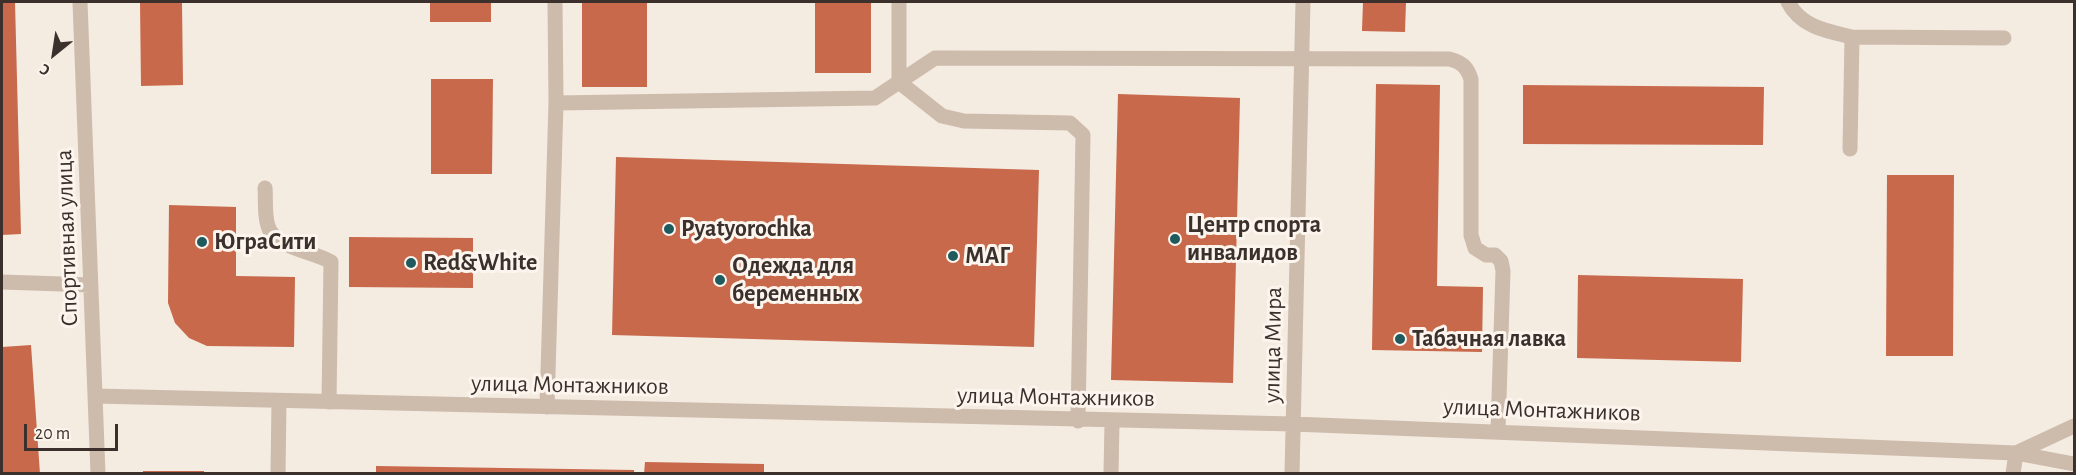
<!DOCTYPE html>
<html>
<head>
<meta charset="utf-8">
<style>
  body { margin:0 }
  #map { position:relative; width:2076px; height:475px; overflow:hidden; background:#f4ebe1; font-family:"Alegreya Sans",sans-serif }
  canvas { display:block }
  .frame { position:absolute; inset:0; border:3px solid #3b302b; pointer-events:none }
  .north { position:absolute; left:24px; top:24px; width:60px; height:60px; -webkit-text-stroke:4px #fbf5ee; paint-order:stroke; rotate:210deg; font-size:16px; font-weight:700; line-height:24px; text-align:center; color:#3b302b }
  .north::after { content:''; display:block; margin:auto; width:21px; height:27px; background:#3b302b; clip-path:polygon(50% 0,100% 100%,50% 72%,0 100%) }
  .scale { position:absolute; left:24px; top:424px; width:94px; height:27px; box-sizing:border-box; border:3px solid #3b302b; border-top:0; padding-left:8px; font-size:18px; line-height:21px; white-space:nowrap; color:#3b302b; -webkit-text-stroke:4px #fbf5ee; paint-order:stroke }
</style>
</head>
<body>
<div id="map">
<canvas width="2076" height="475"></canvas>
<div class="frame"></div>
<div class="north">С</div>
<div class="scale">20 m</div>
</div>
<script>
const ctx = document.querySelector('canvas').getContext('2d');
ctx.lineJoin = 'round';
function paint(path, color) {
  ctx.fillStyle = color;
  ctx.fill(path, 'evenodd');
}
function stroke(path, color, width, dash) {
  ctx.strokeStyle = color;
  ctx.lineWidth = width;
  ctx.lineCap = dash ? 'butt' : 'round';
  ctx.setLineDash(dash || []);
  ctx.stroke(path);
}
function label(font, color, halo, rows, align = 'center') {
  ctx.font = font + ' "Alegreya Sans",sans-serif';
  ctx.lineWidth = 6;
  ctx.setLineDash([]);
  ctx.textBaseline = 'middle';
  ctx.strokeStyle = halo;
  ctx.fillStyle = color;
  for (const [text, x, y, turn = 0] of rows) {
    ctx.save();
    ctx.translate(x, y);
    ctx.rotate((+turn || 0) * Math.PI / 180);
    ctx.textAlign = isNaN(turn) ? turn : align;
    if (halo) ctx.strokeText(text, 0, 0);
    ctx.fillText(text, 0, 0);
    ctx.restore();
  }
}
paint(new Path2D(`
  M2 2H15L21 234 2 235Z
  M140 2H182L183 85 141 86Z
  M430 2H491V22H430Z
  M582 2H647V87H582Z
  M815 2H871V73H815Z
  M1363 2H1406L1405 32 1362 31Z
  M431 79H493L492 174H431Z
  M1376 84 1440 85 1437 286 1483 287 1482 352 1372 350Z
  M1523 85 1764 87 1763 145 1523 144Z
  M1118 94 1240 98 1233 383 1111 380Z
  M616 157 1039 170 1034 347 612 335Z
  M1887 175H1954L1953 356H1886Z
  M169 205 236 207V276L295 277 294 347 207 346 189 338 175 323 168 303Z
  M349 237 473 238V288L349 287Z
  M1578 275 1743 279 1741 362 1577 358Z
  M31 345 40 474H2V347Z
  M645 462 764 464V474H644Z
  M376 466 634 470V474H376Z
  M143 471H204V474H143Z`), '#c8694b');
stroke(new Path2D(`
  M80 2 98 474
  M555 2 556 103
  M899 2V82L942 116 964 121 1070 123 1083 135 1078 421
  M1788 2C1801 27 1826 31 1852 37L1850 149
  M1852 37 2004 38
  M265 188C266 200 264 214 268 226 274 248 313 251 331 262L329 402
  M2 282 91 285
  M95 396 1293 424 2016 453 2074 464
  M547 407 556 103 875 98 935 58 1449 59C1462 62 1467 67 1471 79V235L1475 248 1486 255H1495L1501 261 1503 271 1498 431
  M2016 453 2074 426
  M278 474 279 401
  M1111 474 1112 422
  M1292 474 1303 2
  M2013 474 2016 453`), '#cdbbac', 15);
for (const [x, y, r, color] of [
  [669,229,6,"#1f5a5e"],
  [1175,239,6,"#1f5a5e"],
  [202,242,6,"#1f5a5e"],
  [953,256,6,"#1f5a5e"],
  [411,263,6,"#1f5a5e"],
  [720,280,6,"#1f5a5e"],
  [1400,339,6,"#1f5a5e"]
]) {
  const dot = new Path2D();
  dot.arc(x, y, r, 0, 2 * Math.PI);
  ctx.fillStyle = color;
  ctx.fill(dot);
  stroke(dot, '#fbf5ee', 2);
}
label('bold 24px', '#3b302b', '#fbf5ee', [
  ["Центр спорта",1187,225],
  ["инвалидов",1187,253],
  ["Pyatyorochka",681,229],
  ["ЮграСити",214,242],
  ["МАГ",965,256],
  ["Red&White",423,263],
  ["Одежда для",732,266],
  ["беременных",732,294],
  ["Табачная лавка",1412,339]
], 'left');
label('24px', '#3b302b', '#fbf5ee', [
  ["Спортивная улица",67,238,-92],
  ["улица Мира",1273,345,-89],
  ["улица Монтажников",570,385,1],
  ["улица Монтажников",1056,397,1],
  ["улица Монтажников",1542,410,2]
]);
</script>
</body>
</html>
